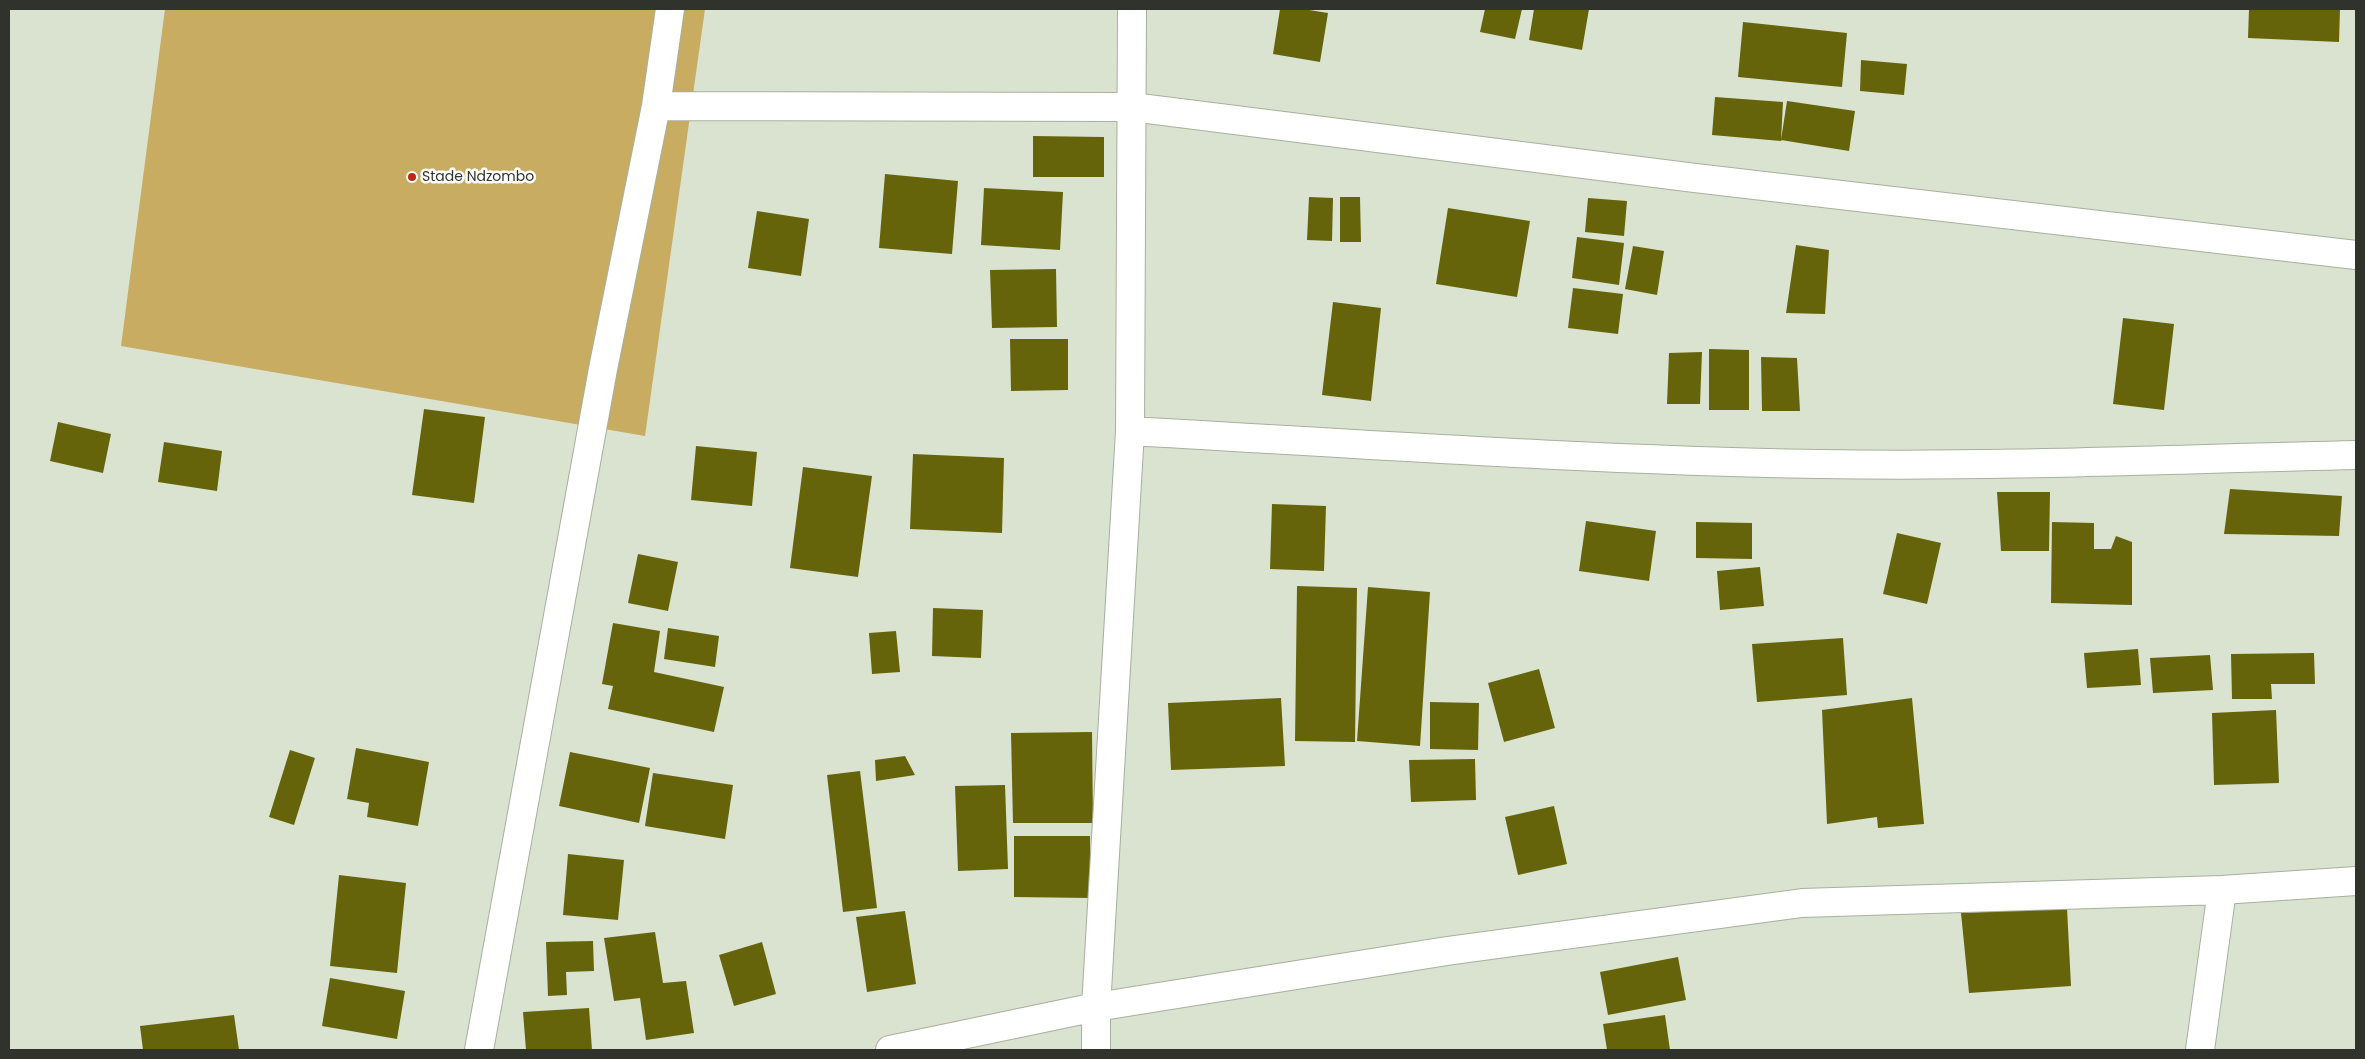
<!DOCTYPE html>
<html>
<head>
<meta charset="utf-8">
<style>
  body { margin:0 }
  #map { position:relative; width:2365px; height:1059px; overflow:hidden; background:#dae3d0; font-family:Poppins,sans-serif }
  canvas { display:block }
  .frame { position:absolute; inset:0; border:10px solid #2f332c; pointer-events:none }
</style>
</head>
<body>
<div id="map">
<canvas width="2365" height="1059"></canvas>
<div class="frame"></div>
</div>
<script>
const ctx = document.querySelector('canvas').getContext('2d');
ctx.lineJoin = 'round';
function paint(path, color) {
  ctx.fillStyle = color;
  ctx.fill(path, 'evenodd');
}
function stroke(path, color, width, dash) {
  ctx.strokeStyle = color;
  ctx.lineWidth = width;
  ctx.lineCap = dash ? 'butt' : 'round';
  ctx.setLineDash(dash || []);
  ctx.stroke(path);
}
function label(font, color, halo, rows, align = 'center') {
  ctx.font = font + ' Poppins,sans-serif';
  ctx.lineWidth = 5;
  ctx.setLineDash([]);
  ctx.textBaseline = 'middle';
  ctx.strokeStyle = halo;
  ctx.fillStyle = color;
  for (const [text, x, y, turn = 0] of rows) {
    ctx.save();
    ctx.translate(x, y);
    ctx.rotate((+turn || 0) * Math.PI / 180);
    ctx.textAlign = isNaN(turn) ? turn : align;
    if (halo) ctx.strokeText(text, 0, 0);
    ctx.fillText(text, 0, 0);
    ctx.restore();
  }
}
paint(new Path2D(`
  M165 9H705L645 436 121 346Z`), '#c8ac62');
paint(new Path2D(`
  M1280 9H1303L1328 13 1320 62 1273 54Z
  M1485 9H1522L1515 39 1480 32Z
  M1534 9H1589L1582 50 1529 40Z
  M2249 9H2340L2339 42 2248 38Z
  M1743 22 1847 33 1842 87 1738 77Z
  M1861 60 1907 64 1904 95 1860 91Z
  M1715 97 1783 102 1781 141 1712 135Z
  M1787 101 1855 111 1849 151 1781 140Z
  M1033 136 1104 137V177H1033Z
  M885 174 958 181 952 254 879 248Z
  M984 188 1063 192 1060 250 981 245Z
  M1309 197 1333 198 1332 241 1307 240Z
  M1340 197H1360L1361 242H1340Z
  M1588 198 1627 201 1624 236 1585 232Z
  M1448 208 1530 221 1517 297 1436 284Z
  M757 211 809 219 801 276 748 268Z
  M1577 237 1624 243 1619 285 1572 278Z
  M1796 245 1829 250 1825 314 1786 313Z
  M1633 246 1664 251 1657 295 1625 289Z
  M1056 269 1057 327 992 328 990 270Z
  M1573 288 1623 294 1618 334 1568 328Z
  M1333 302 1381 308 1371 401 1322 395Z
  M2123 318 2174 324 2164 410 2113 404Z
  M1010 339H1068V390L1011 391Z
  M1709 349 1749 350V410H1709Z
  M1702 352 1700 404H1667L1669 353Z
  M1761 357 1797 358 1800 411H1762Z
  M424 409 485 417 474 503 412 495Z
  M58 422 111 434 103 473 50 461Z
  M164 442 222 451 217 491 158 482Z
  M696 446 757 452 752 506 691 500Z
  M913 454 1004 458 1002 533 910 529Z
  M803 467 872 476 858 577 790 568Z
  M2230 489 2342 496 2339 536 2224 534Z
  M1997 492H2050L2049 551H2001Z
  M1272 504 1326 506 1324 571 1270 569Z
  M1586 521 1656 531 1649 581 1579 571Z
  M1696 522 1752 523V559L1696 558Z
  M2052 522 2094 523V549H2111L2116 536 2132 542V605L2051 603Z
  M1897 533 1941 543 1927 604 1883 594Z
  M638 554 678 562 668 611 628 603Z
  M1760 567 1764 606 1720 610 1717 571Z
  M1297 586 1357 588 1355 742 1295 741Z
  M1368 587 1430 592 1420 746 1357 741Z
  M933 608 983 610 981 658 932 656Z
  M613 623 660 631 654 672 724 687 714 732 608 709 613 686 602 684Z
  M668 628 719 636 715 667 664 659Z
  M896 631 900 672 872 674 869 633Z
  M1843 638 1847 695 1757 702 1752 644Z
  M2138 649 2141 685 2087 688 2084 653Z
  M2314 653 2315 684H2271L2272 699H2232L2231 654Z
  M2210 655 2213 690 2153 693 2150 658Z
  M1539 669 1555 728 1504 742 1488 683Z
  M1281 698 1285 766 1171 770 1168 703Z
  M1912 698 1924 824 1878 828 1877 817 1827 824 1822 710Z
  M1430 702 1479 703 1478 750 1430 749Z
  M2276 710 2279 783 2214 785 2212 713Z
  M1092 732 1093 823H1013L1011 733Z
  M356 748 429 762 418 826 367 817 369 803 347 799Z
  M290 750 315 758 294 825 269 817Z
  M570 752 650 768 639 823 559 806Z
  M905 756 915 775 876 781 875 760Z
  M1475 759 1476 800 1411 802 1409 760Z
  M860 771 877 908 843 912 827 775Z
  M653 773 733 785 725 839 645 826Z
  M1005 785 1008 869 958 871 955 786Z
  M1554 806 1567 864 1518 875 1505 817Z
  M1014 836H1090V898L1014 897Z
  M568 854 624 860 618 920 563 915Z
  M339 875 406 883 397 973 330 966Z
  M2067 908 2071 986 1969 993 1961 913Z
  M905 911 916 984 867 992 856 917Z
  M655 932 663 983 686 981 694 1033 646 1040 640 998 614 1001 604 938Z
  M593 941 594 971 566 972 567 995 548 996 546 942Z
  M762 942 776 994 734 1006 719 955Z
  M1678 957 1686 1000 1608 1015 1600 972Z
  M330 978 405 991 397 1039 322 1026Z
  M589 1008 592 1050H526L523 1012Z
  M234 1015 239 1050H143L140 1026Z
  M1665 1015 1670 1050H1607L1603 1024Z`), '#65640b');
const minor = new Path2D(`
  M656 106 1132 107 1695 178 2356 255
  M1130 431C1360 444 1590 460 1820 464 1998 467 2178 459 2356 455
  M479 1050 603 369 656 106 670 9
  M890 1050 1096 1007 1447 951 1802 903 2222 890 2356 881
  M1096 1050V1007L1130 431 1132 9
  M2200 1050 2222 890`);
stroke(minor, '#a7b09e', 30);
stroke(minor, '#fff', 28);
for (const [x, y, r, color] of [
  [412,177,5,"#b72a17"]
]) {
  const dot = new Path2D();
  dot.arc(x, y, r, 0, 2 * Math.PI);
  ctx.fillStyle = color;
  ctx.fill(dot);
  stroke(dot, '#fff', 2);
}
label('14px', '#2f332c', '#fff', [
  ["Stade Ndzombo",422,177]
], 'left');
</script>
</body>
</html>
